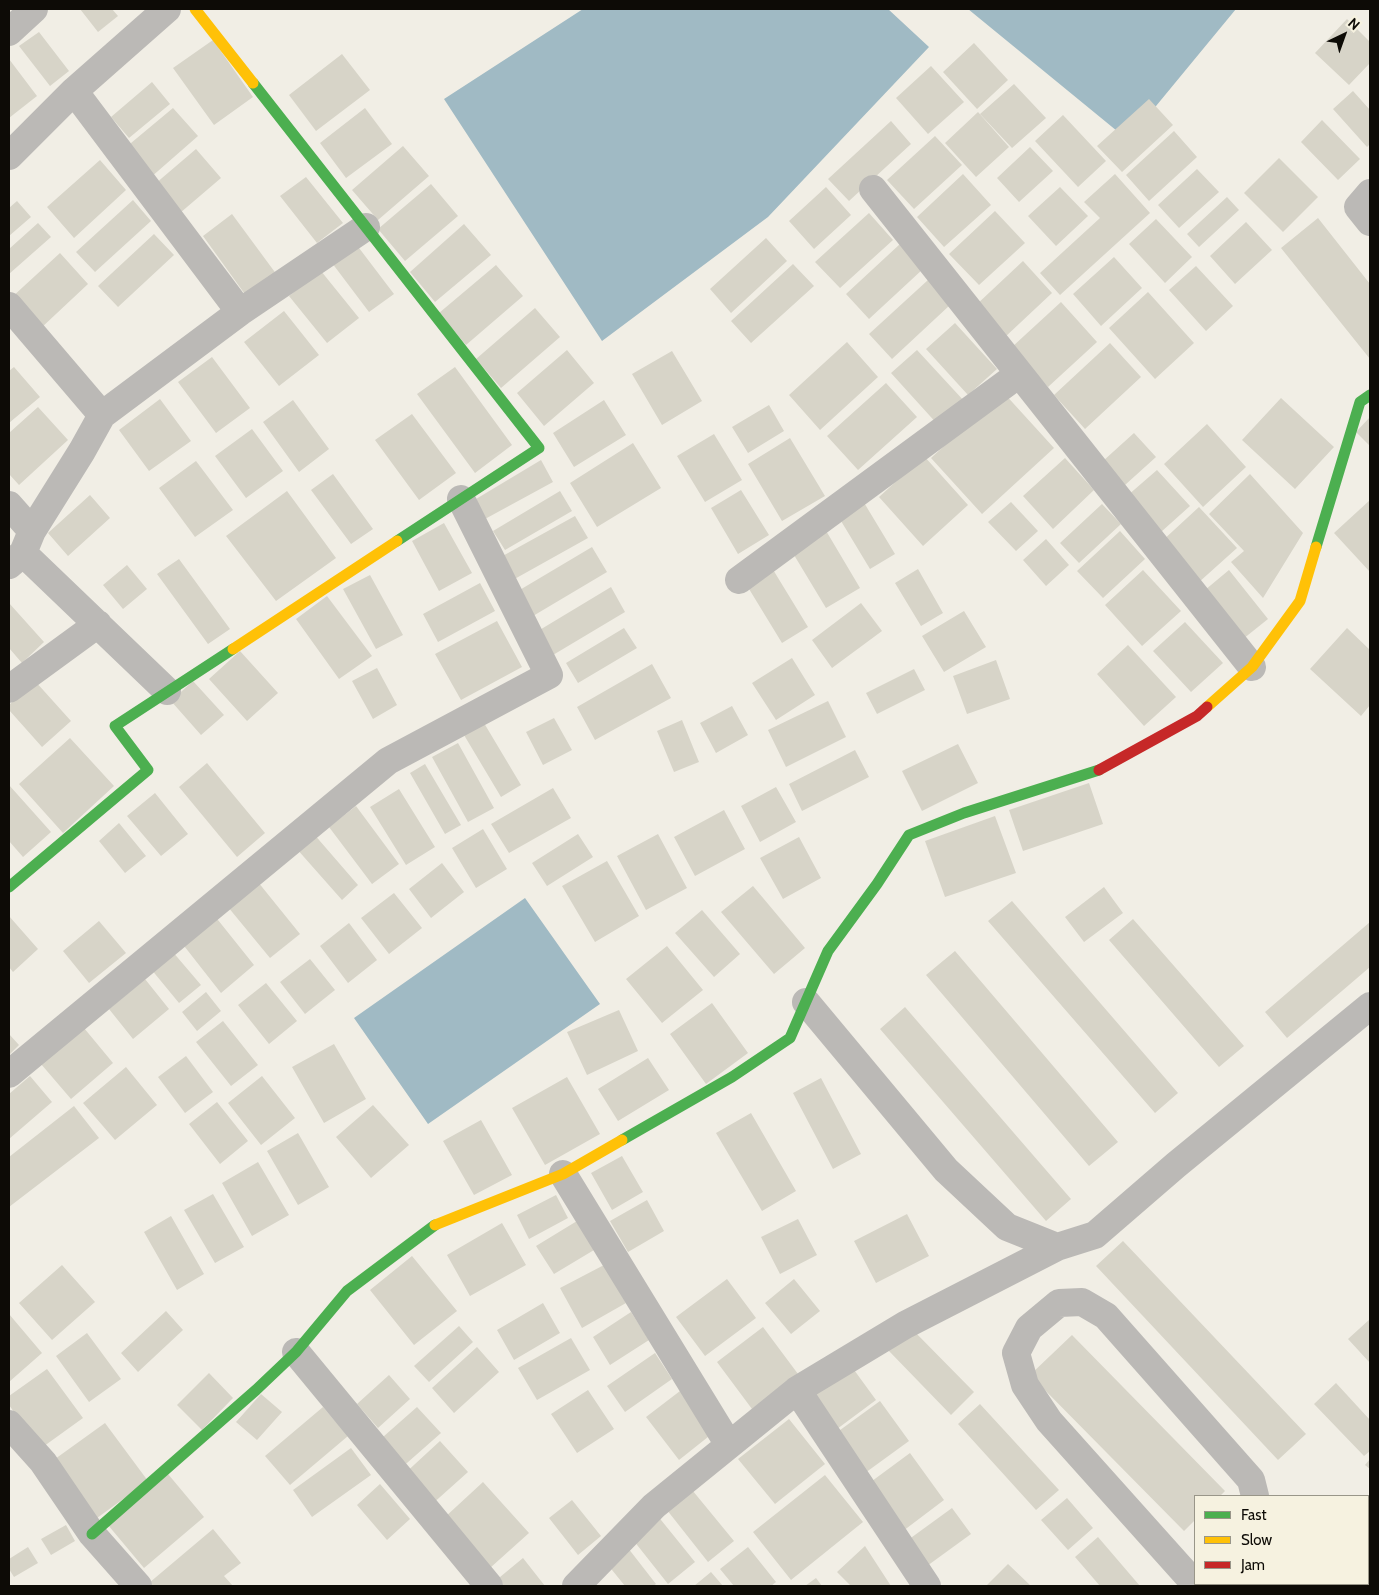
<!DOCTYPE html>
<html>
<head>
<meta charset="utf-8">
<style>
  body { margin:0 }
  #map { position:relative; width:1379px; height:1595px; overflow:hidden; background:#f1eee5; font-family:Cabin,sans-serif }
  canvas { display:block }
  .frame { position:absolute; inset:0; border:10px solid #0d0b06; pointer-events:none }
  .legend { position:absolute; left:1194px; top:1495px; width:175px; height:90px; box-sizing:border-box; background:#f6f2e0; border:1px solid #999689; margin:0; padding:6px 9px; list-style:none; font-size:15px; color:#0d0b06 }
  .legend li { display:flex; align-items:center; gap:10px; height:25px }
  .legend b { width:25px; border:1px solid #999689 }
  .north { position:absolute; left:1319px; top:10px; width:50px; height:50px; -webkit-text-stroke:4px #f6f2e0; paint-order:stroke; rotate:42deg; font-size:14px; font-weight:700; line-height:20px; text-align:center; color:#0d0b06 }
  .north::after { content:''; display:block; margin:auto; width:18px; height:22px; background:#0d0b06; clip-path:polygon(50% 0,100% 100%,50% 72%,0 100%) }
</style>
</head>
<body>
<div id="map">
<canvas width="1379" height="1595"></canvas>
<div class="frame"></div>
<ul class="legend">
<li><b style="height:6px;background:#4caf50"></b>Fast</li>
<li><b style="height:6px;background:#ffc107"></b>Slow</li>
<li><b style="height:6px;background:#c62828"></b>Jam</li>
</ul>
<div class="north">N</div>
</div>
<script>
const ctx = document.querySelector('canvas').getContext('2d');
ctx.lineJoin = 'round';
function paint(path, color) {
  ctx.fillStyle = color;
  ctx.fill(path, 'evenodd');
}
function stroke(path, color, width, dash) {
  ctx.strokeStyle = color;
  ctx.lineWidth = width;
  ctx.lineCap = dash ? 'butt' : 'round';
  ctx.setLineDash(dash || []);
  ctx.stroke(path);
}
paint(new Path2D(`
  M583 9H888L929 47 768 217 602 341 444 99Z
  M968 9H1236L1128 140Z
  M525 898 600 1004 428 1124 354 1018Z`), '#a0bac4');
paint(new Path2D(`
  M80 9H112L118 16 98 32Z
  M1347 19 1370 42V63L1349 85 1315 53Z
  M39 32 69 71 50 86 19 46Z
  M213 40 253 97 214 125 173 68Z
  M974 43 1008 80 977 109 943 72Z
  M342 54 370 90 316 131 289 95Z
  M9 59 37 96 9 118Z
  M931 66 964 102 928 134 896 98Z
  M152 82 170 104 129 138 111 117Z
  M1014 84 1046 118 1012 148 980 114Z
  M1353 91 1370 110V144L1367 147 1333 109Z
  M1149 99 1173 125 1122 172 1097 146Z
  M173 108 198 136 150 178 125 148Z
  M365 108 392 144 346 178 320 143Z
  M978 112 1009 147 976 177 945 143Z
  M1063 115 1106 161 1078 187 1035 141Z
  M1322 120 1360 159 1338 180 1301 142Z
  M891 121 911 144 849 201 828 179Z
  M1174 131 1197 157 1149 201 1126 175Z
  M935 136 962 165 914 209 887 180Z
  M403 146 429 176 378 220 352 190Z
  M1030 147 1053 171 1019 202 997 178Z
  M196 149 221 178 180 213 155 184Z
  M1279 158 1318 197 1283 232 1244 193Z
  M100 160 126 190 74 238 47 207Z
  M1197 169 1219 192 1179 228 1158 205Z
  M963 174 991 205 944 247 917 217Z
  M1115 174 1150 213 1060 295 1040 273 1100 218 1084 202Z
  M306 177 343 223 317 243 280 196Z
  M431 184 458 216 405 261 378 229Z
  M826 187 851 215 814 249 789 221Z
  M1060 187 1088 216 1056 246 1028 216Z
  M1227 197 1239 210 1199 247 1187 234Z
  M133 200 151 221 95 272 76 252Z
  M17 201 31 217 9 236V208Z
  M995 211 1025 243 979 285 949 254Z
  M869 213 893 240 840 288 815 262Z
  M232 214 277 275 247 297 203 236Z
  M1318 218 1370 284V359L1281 248Z
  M1156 219 1192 257 1165 283 1129 244Z
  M1246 222 1272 250 1235 284 1210 256Z
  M38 223 51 237 9 274V249Z
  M464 224 491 255 435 302 410 272Z
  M154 234 174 255 118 307 98 286Z
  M766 238 787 261 731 313 710 289Z
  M356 244 394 294 369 312 332 263Z
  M900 244 923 269 869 319 846 294Z
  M60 253 88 284 40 329 11 298Z
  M1114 257 1142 288 1101 326 1073 294Z
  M1023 261 1052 293 1004 338 975 306Z
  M793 264 814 286 751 343 731 321Z
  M496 265 523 296 466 345 439 313Z
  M1196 266 1233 306 1206 331 1169 290Z
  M321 271 359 318 327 343 289 296Z
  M928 280 950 305 892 359 869 334Z
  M1148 292 1194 343 1155 379 1109 328Z
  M1061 302 1097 342 1048 387 1012 347Z
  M535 308 560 337 501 388 476 359Z
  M284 311 319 355 279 386 244 342Z
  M955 323 997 369 968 395 926 349Z
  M847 342 878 377 820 430 789 395Z
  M1110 343 1141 377 1085 429 1054 395Z
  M567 350 594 383 544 426 517 393Z
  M917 350 965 402 939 426 891 373Z
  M672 351 702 401 662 425 632 374Z
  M212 357 250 408 216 433 178 382Z
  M14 367 40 397 9 423V371Z
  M455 367 512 445 475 473 417 394Z
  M886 383 917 417 858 470 827 436Z
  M1003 392 1054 448 982 514 931 458Z
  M1281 398 1334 447 1295 489 1242 440Z
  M160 399 191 441 149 471 119 430Z
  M293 400 329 449 299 472 263 422Z
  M604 400 626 435 574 467 553 433Z
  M769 405 784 431 748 453 732 427Z
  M38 407 68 440 19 485 9 474V433Z
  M412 414 456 473 419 500 375 440Z
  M1370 417V446L1356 432Z
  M1207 424 1246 467 1203 507 1164 464Z
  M252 429 283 471 246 498 215 456Z
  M1134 433 1156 457 1125 485 1103 461Z
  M714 434 742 480 705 502 677 456Z
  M790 438 825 496 782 521 748 464Z
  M633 443 661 488 597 527 570 483Z
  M924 456 968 505 923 546 879 497Z
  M1065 458 1094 490 1053 529 1023 496Z
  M541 460 553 482 485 519 476 499Z
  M196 461 233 510 195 537 159 488Z
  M1157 470 1190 506 1161 532 1127 496Z
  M333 474 373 529 351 544 311 490Z
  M1250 474 1303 533 1263 598 1231 562 1244 551 1209 514Z
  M741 490 769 535 738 554 711 508Z
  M287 491 336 558 276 601 226 536Z
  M560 491 572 511 505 550 493 531Z
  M90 495 110 518 68 556 48 533Z
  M1370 500V572L1334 533Z
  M863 501 895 554 870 569 838 516Z
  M1011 502 1038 531 1016 551 988 522Z
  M1102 504 1121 524 1079 563 1060 543Z
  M1199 507 1237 548 1198 583 1161 542Z
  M575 516 588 538 511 581 499 558Z
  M444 523 472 573 439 591 412 541Z
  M825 529 860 588 826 608 791 550Z
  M1120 531 1145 559 1103 598 1077 571Z
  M1046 539 1069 565 1046 586 1023 560Z
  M592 547 607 572 533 616 518 591Z
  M179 559 230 629 208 644 157 574Z
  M127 565 147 589 123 609 103 585Z
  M772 568 808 627 782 643 746 584Z
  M918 569 943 613 921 626 895 583Z
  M1143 570 1181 611 1142 646 1105 605Z
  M1229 570 1268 619 1238 643 1199 595Z
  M370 575 403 635 376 649 343 589Z
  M480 583 495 611 438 642 423 614Z
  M611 587 625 612 553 655 538 631Z
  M327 596 372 656 339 679 296 619Z
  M9 603 44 642 22 663 9 648Z
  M861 603 882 631 832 668 812 640Z
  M964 611 986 647 944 672 922 636Z
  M497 621 522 667 461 700 435 654Z
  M1185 622 1223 663 1191 692 1153 651Z
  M624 628 637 648 578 683 566 663Z
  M1347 628 1370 650V705L1361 716 1310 669Z
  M1128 645 1176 697 1144 726 1097 674Z
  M240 651 278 693 247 721 209 679Z
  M792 658 815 695 776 720 752 683Z
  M996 660 1010 699 967 714 953 676Z
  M652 664 671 698 595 740 577 707Z
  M377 668 397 705 373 719 352 681Z
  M914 669 925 690 877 714 866 693Z
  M35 681 71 721 42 747 9 710V705Z
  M193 681 224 715 201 735 171 701Z
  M828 701 846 737 786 767 768 730Z
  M732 706 748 735 716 753 700 723Z
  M554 718 572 750 543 765 526 732Z
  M682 720 699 762 674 772 657 731Z
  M484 723 521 785 501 797 464 735Z
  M70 738 114 786 63 833 19 784Z
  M458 743 494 808 468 822 432 757Z
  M958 744 978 783 922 811 902 771Z
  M855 750 869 777 802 811 789 784Z
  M207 763 265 833 237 857 179 787Z
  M425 764 461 825 445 834 410 773Z
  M1089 783 1103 824 1023 851 1009 810Z
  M9 785 51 832 23 857 9 841Z
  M776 787 796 822 760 842 741 806Z
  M553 788 571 818 509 853 491 824Z
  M399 789 435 847 406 865 370 807Z
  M155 793 188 834 161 856 127 816Z
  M356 806 399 864 372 884 329 827Z
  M724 810 745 849 695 876 674 837Z
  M995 816 1016 873 945 897 925 841Z
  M119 823 146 856 125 873 99 841Z
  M483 829 507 869 476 888 452 848Z
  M313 833 358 885 342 900 296 848Z
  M578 834 593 857 547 886 532 863Z
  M658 834 687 888 646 910 617 856Z
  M799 837 821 878 783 899 760 858Z
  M607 861 639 916 595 942 562 886Z
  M442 863 464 892 431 918 409 889Z
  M258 882 300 934 270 958 228 907Z
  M753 886 805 948 774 974 721 912Z
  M1104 887 1123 913 1084 942 1065 917Z
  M394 893 422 928 389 954 361 918Z
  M1012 901 1178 1093 1155 1113 988 921Z
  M702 910 740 954 714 977 675 933Z
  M214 915 254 965 221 993 181 942Z
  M9 916 38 949 13 972 9 967Z
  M1133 919 1244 1046 1219 1067 1109 940Z
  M99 921 126 953 89 983 63 951Z
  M1370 922V967L1287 1038 1265 1012Z
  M349 923 377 960 348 983 320 946Z
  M667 946 703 990 662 1023 626 979Z
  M172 951 201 985 179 1003 151 969Z
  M955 951 1118 1142 1089 1166 926 975Z
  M310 959 335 990 305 1014 280 982Z
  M145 979 169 1009 133 1039 109 1009Z
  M266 983 297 1021 269 1044 238 1005Z
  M206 992 221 1011 197 1031 182 1012Z
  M712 1003 748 1053 706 1084 670 1034Z
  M905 1007 1071 1199 1046 1221 880 1029Z
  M619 1010 638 1051 587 1075 567 1032Z
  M223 1021 258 1065 231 1086 196 1042Z
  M84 1028 113 1063 71 1099 41 1064Z
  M9 1034 19 1045 9 1055Z
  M334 1044 366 1099 324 1123 292 1067Z
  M186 1056 213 1092 185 1113 158 1077Z
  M648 1058 669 1090 618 1121 598 1089Z
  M126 1067 157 1105 115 1140 83 1103Z
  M30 1076 52 1102 9 1139V1094Z
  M262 1076 295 1118 261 1145 228 1103Z
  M567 1077 600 1134 545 1165 512 1108Z
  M821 1078 861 1154 833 1169 793 1093Z
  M217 1102 248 1141 220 1164 189 1124Z
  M373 1105 409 1145 371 1178 336 1137Z
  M74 1106 99 1138 9 1207V1157Z
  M751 1113 796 1191 762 1211 716 1133Z
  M481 1120 512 1175 474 1195 443 1141Z
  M298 1133 329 1187 298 1205 267 1151Z
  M622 1156 643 1192 612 1210 591 1173Z
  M258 1162 289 1215 252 1236 222 1183Z
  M213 1194 244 1247 215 1263 184 1210Z
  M556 1195 568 1218 529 1239 517 1215Z
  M647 1200 664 1231 628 1252 610 1221Z
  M907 1214 929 1256 876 1283 854 1241Z
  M171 1216 204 1274 177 1290 144 1232Z
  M798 1219 817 1255 780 1274 761 1237Z
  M577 1221 594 1250 554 1274 536 1246Z
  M502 1223 526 1265 470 1296 447 1255Z
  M1123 1241 1306 1434 1278 1460 1096 1266Z
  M412 1256 457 1311 414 1345 370 1290Z
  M62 1265 95 1302 52 1340 19 1303Z
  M604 1265 626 1303 582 1328 560 1288Z
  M727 1279 756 1318 705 1356 676 1317Z
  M794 1279 820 1311 791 1334 765 1303Z
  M543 1303 560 1333 514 1360 497 1330Z
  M166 1311 183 1330 138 1372 121 1353Z
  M631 1312 649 1340 610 1365 593 1337Z
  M9 1314 42 1353 9 1382Z
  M1370 1319V1363L1348 1339Z
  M459 1326 473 1342 429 1382 414 1366Z
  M763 1327 798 1374 752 1409 717 1362Z
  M910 1327 974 1392 951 1415 888 1350Z
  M87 1333 121 1379 89 1402 56 1356Z
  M1072 1335 1225 1491 1220 1496H1195V1520L1184 1531 1030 1375Z
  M571 1338 590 1370 537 1400 518 1368Z
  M477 1347 499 1372 454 1413 432 1388Z
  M655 1353 672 1379 625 1412 607 1386Z
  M849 1363 876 1400 837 1429 809 1392Z
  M47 1369 83 1418 40 1449 9 1405V1396Z
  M209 1373 233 1398 202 1430 177 1405Z
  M389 1375 410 1399 378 1428 357 1404Z
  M1336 1383 1370 1420V1451L1364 1456 1314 1404Z
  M588 1390 614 1429 577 1453 551 1414Z
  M680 1391 713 1433 679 1460 646 1417Z
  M261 1394 282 1412 257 1440 236 1422Z
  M880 1401 909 1441 865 1473 836 1433Z
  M980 1404 1059 1490 1036 1510 958 1424Z
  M323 1407 348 1436 290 1485 265 1456Z
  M417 1407 441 1433 399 1470 375 1444Z
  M789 1419 825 1464 775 1504 738 1459Z
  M105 1423 148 1481 97 1518 55 1459Z
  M440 1441 468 1472 430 1506 402 1476Z
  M351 1448 371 1475 312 1517 293 1490Z
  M910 1453 944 1500 903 1531 868 1484Z
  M1370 1459V1469L1365 1465Z
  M168 1474 204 1517 144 1568 108 1525Z
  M825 1475 863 1522 791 1580 753 1532Z
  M483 1482 529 1533 490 1568 444 1518Z
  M380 1484 410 1519 387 1540 357 1505Z
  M688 1485 734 1541 708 1562 663 1505Z
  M1067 1498 1093 1528 1068 1550 1041 1520Z
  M572 1500 601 1536 578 1555 549 1518Z
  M952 1508 971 1534 927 1566 908 1540Z
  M657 1515 695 1562 668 1584 630 1536Z
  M66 1525 75 1541 51 1555 41 1539Z
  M213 1529 241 1563 224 1576 233 1586H152L149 1583Z
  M1098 1537 1140 1586H1100L1075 1557Z
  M865 1546 891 1586H851L837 1572Z
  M28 1547 38 1563 14 1577 9 1569V1559Z
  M748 1547 776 1582 771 1586H734L720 1569Z
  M628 1548 656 1584 653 1586H625L608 1565Z
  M523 1558 545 1586H497L494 1582Z
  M1008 1564 1031 1586H986Z
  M711 1572 723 1586H694Z
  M816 1578 822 1586H805Z
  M1269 1584H1292L1289 1586H1271Z`), '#d7d4c8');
stroke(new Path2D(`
  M9 32 34 9
  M74 91 240 312
  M9 156 74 91 167 9
  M873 189 1252 667
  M1370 193 1358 207 1370 222
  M9 306 102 415
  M9 505 32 531
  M23 553 32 531 82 451 102 415 240 312 366 227
  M9 565 23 553 167 691
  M739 580 1019 374
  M9 689 98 624
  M806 1002 946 1170 1007 1227 1057 1247 1095 1235 1176 1165 1370 1006
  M9 1074 388 761 549 675 461 499
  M563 1174 729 1445
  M296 1352 489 1586
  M797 1390 927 1586
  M9 1424 43 1462 92 1534 138 1586
  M1195 1584 1049 1421 1025 1385 1016 1353 1029 1328 1059 1303 1082 1302 1106 1316 1251 1480 1255 1496
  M576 1586 654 1506 797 1390 905 1325 1057 1247`), '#bbb9b6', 28);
stroke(new Path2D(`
  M253 83 539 448 397 541
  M1316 547 1360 402 1370 395
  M9 887 148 770 115 726 233 649
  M622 1140 732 1077 790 1038 828 951 877 884 909 835 964 813 1099 770
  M92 1534 256 1390 296 1352 347 1291 435 1225`), '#4caf50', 11);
stroke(new Path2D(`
  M195 9 253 83
  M233 649 397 541
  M1207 707 1252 667 1300 601 1316 547
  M435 1225 563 1174 622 1140
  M1355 1586 1358 1584`), '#ffc107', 11);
stroke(new Path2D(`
  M1099 770 1197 716 1207 707`), '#c62828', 11);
</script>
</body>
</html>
